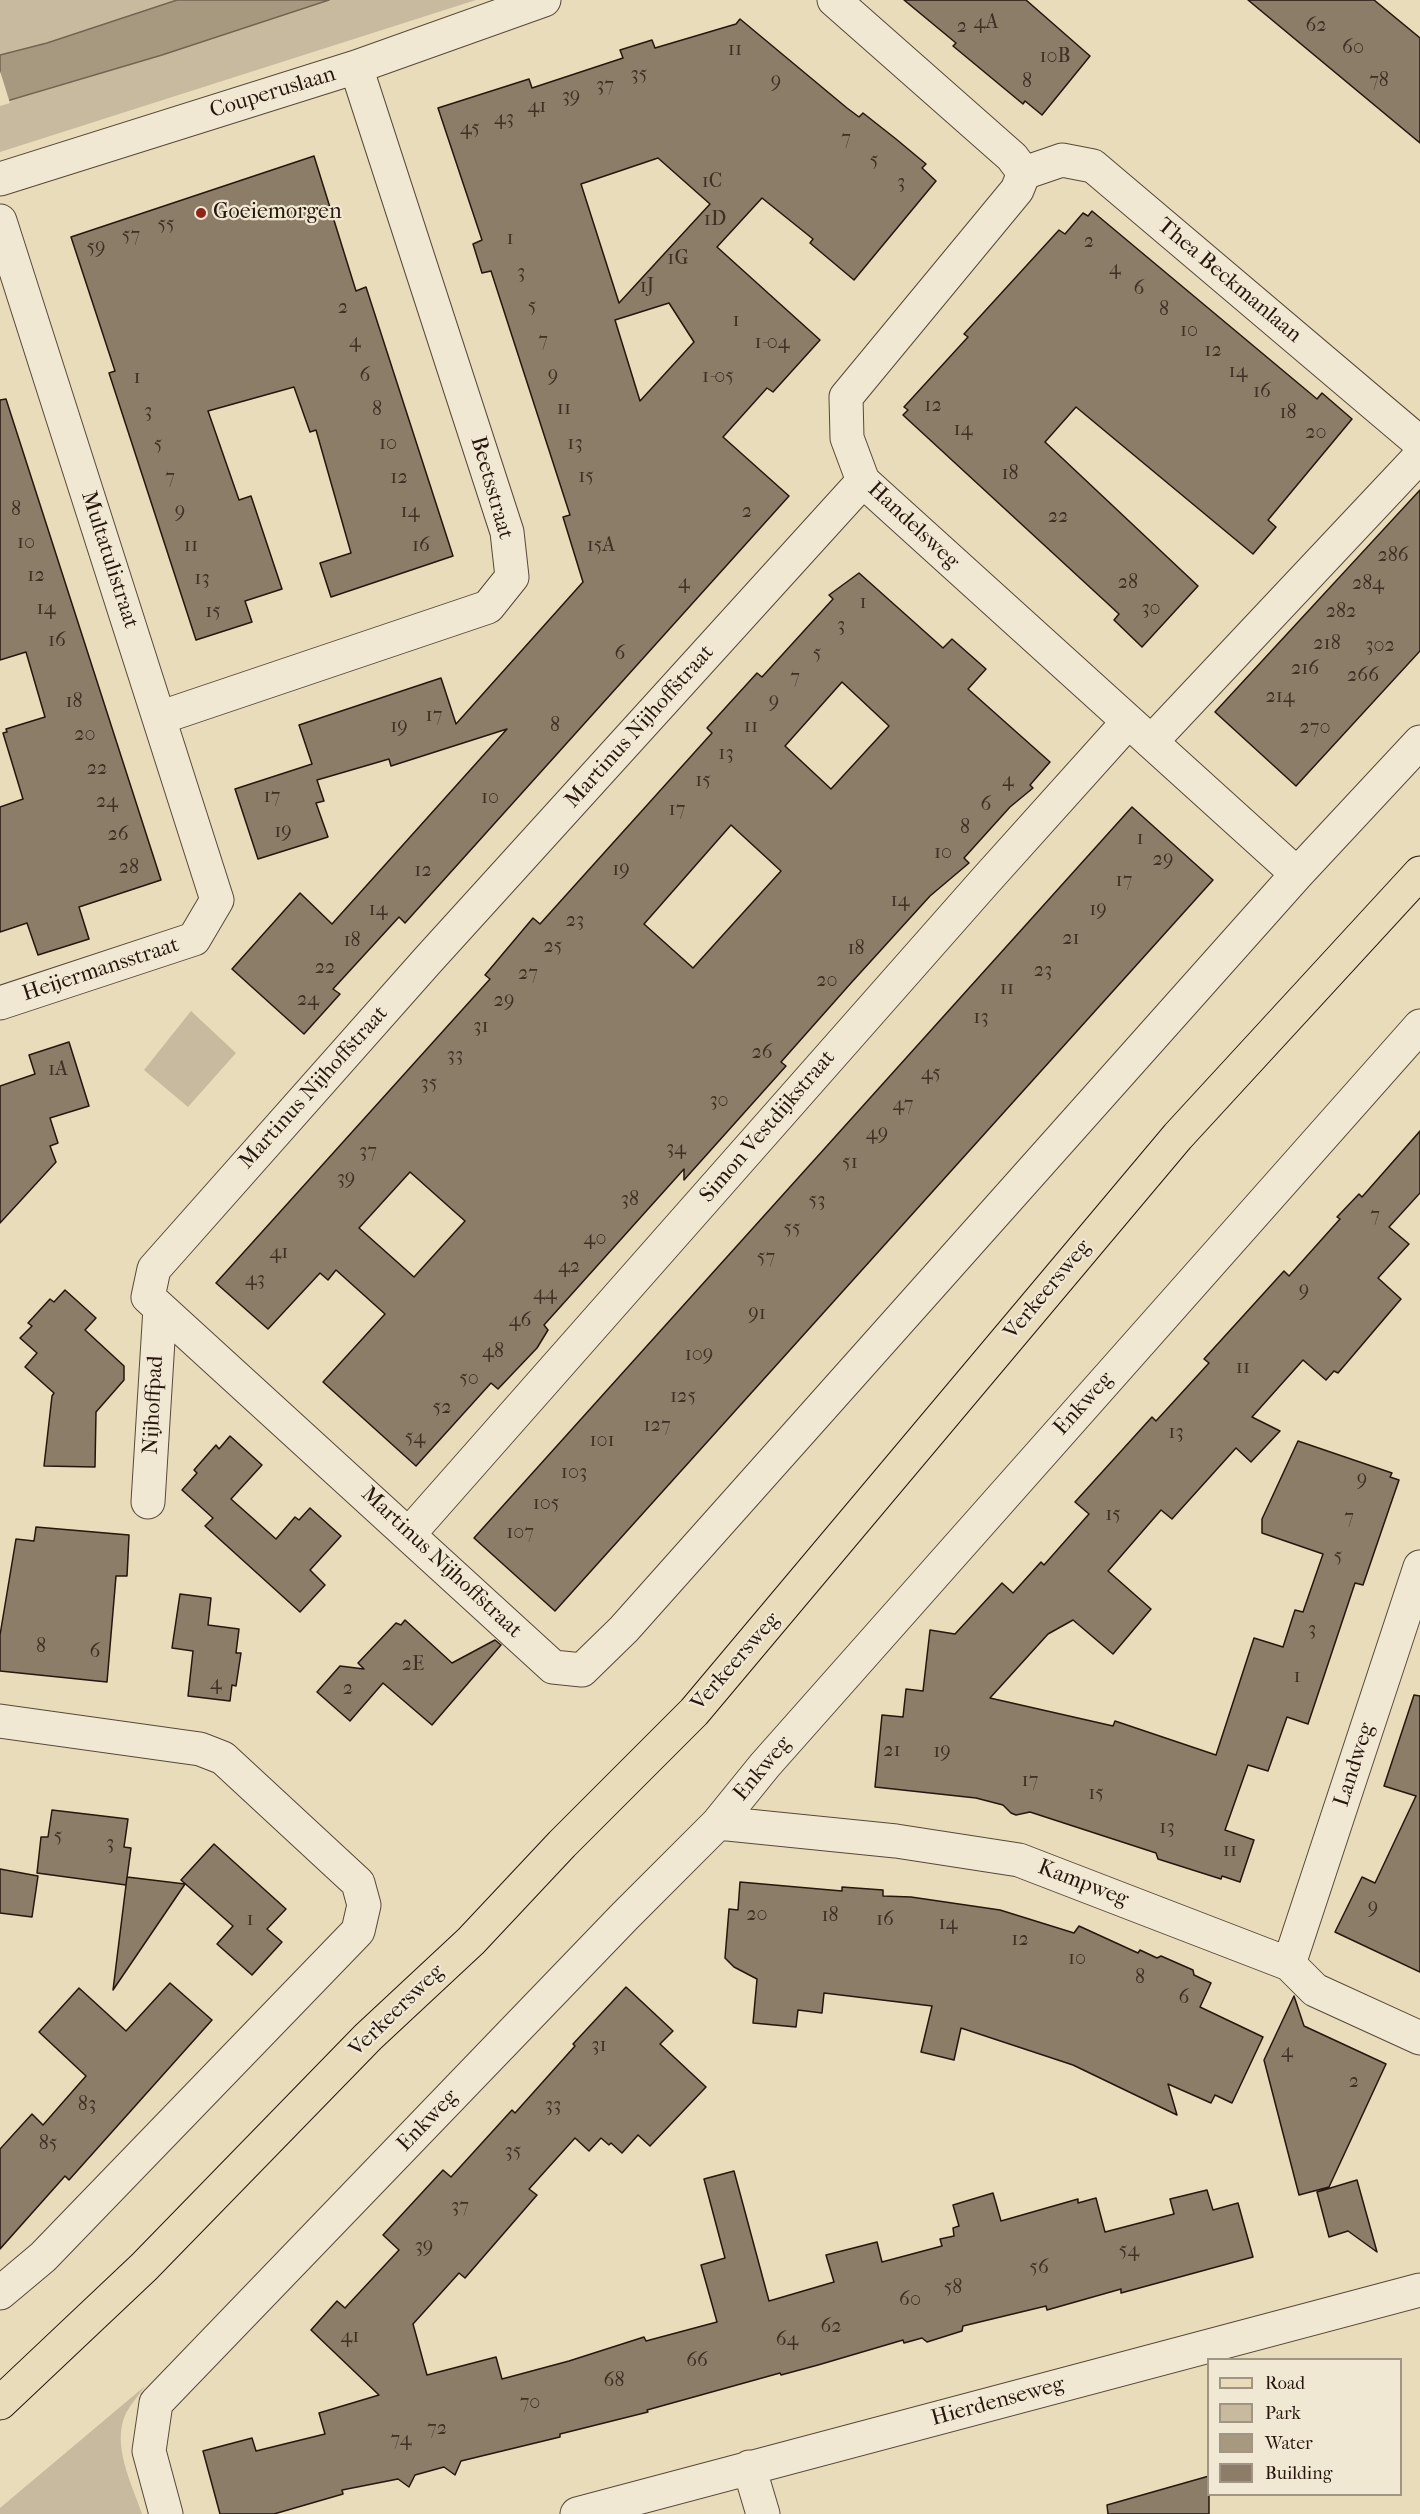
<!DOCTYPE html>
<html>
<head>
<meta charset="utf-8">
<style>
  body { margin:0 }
  #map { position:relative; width:1420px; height:2514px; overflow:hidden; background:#e9dcbb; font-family:"IM FELL French Canon",serif }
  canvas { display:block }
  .legend { position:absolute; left:1207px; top:2358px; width:195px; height:138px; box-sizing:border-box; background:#f1e8d3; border:2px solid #a09484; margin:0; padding:8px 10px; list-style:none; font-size:18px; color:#26160e }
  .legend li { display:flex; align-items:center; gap:12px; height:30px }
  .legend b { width:30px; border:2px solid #a09484 }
</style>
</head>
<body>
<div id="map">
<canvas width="1420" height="2514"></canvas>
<ul class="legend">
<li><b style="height:8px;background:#e9dcbb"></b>Road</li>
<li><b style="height:16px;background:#c8ba9e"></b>Park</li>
<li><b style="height:16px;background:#a79980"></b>Water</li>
<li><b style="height:16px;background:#8b7d68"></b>Building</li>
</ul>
</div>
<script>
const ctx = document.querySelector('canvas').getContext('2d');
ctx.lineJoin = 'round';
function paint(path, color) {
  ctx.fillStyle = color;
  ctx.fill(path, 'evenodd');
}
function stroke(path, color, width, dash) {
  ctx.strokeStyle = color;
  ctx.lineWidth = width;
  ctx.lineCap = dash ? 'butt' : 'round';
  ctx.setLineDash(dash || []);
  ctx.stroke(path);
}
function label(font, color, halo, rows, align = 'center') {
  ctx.font = font + ' "IM FELL French Canon",serif';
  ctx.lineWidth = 4.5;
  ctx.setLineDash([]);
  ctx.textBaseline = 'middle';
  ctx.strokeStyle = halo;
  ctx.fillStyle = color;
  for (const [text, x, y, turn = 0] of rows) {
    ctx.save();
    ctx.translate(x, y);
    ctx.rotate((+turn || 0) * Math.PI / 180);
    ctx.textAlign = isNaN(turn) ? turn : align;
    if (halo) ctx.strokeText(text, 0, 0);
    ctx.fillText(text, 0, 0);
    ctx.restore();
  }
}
paint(new Path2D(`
  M0 0H177L47 43 0 55Z
  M329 0H476L0 152V103L162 55Z
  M191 1011 236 1053 188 1107 144 1070Z
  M145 2386C139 2395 131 2404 126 2413 111 2445 132 2484 142 2514H0V2508Z`), '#c8ba9e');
const water = new Path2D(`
  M177 0H329L162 55 0 103V55L47 43Z`);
paint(water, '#a79980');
stroke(water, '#736552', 1.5);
paint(new Path2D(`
  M0 71 10 103 0 106Z`), '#e9dcbb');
const building = new Path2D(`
  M904 0H1026L1090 56 1042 115 1025 101 1023 104 953 46 956 43Z
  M1248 0H1374L1420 38V143Z
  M740 19 847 108 859 117 863 113 896 139 926 164 922 168 936 181 854 280 810 243 813 239 762 198 717 247 820 340 773 392 767 388 723 437 789 496 405 923 399 917 333 989 340 994 304 1034 232 969 300 893 332 924 507 729 391 766 389 759 317 780 324 801 316 803 328 837 258 859 235 789 312 764 299 725 441 678 456 724 583 582 563 517 570 515 491 271 482 273 473 244 482 240 438 108 529 79 532 88 623 58 620 50 652 40 655 48 736 24ZM658 158 710 204 619 303 581 184ZM669 303 694 342 640 401 615 320Z
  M314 156 356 291 366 287 453 556 331 597 320 563 351 553 316 430 310 432 294 387 208 411 239 500 251 496 282 589 245 601 252 622 196 640 109 373 115 371 71 237Z
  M1092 211 1317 399 1322 393 1352 419 1268 520 1276 527 1253 554 1076 407 1045 442 1198 586 1142 647 1114 620 1119 614 903 415 908 410 904 407 968 337 964 334 1059 230 1065 234 1083 213 1088 216Z
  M6 399 161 880 79 907 89 939 38 955 27 923 0 932V807L23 799 3 733 7 732 6 729 45 717 26 652 0 660V400Z
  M1420 490V651L1296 786 1215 712Z
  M859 573 943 648 952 639 986 669 968 689 1050 762 1030 785 1033 788 1010 807 964 858 969 863 930 896 851 983 781 1062 786 1066 684 1180V1169L544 1325 548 1330 537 1348 498 1389 491 1383 416 1466 323 1382 385 1314 336 1270 328 1280 320 1273 268 1329 216 1283 490 979 485 975 533 918 540 924 712 733 707 728 757 673 762 677 833 599 829 595ZM842 682 889 726 831 789 785 746ZM731 825 781 871 693 968 644 924ZM410 1172 465 1221 414 1277 359 1228Z
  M1132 807 1213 880 555 1611 474 1538Z
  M69 1042 89 1106 50 1118 58 1143 50 1146 56 1162 0 1223V1086L35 1074 29 1055Z
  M1420 1131V1193L1389 1227 1409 1244 1378 1278 1401 1299 1338 1373 1334 1371 1326 1380 1303 1360 1252 1417 1280 1431 1251 1462 1236 1448 1172 1519 1161 1510 1108 1571 1151 1609 1113 1654 1073 1620 1048 1634 990 1698 1113 1726 1115 1721 1216 1755 1254 1638 1283 1647 1295 1610 1303 1612 1323 1554 1262 1533V1519L1298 1441 1392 1473 1390 1477 1399 1480 1389 1509 1363 1585 1355 1583 1308 1724 1287 1717 1268 1771 1248 1765 1225 1830 1254 1840 1240 1882 1222 1876 1221 1879 1158 1859 1156 1853 1030 1812 1016 1815 1011 1813 1003 1805 976 1798 875 1787 882 1715 903 1717 906 1689 923 1691 930 1630 955 1634 1002 1583 1013 1593 1041 1562 1044 1565 1089 1514 1075 1502 1152 1417 1156 1421 1209 1363 1204 1359 1284 1271 1289 1276 1340 1219 1337 1217 1359 1194 1362 1197Z
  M65 1290 96 1318 85 1330 124 1366V1380L96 1412 95 1467 44 1466 52 1396 54 1393 25 1367 37 1353 20 1338 32 1326 28 1323 50 1299 54 1302Z
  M230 1436 262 1465 231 1499 276 1539 295 1517 299 1520 310 1508 341 1536 310 1570 325 1585 300 1612 205 1526 213 1518 182 1490 197 1473 194 1470 216 1445 219 1449Z
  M36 1527 129 1535 127 1576H116L107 1682 0 1671V1635L16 1539 34 1541Z
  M180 1594 211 1598 208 1625 239 1629 236 1653H241L236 1686 232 1685 230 1701 188 1696 193 1651 172 1648Z
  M405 1620 452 1663 495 1640 501 1645 432 1725 383 1683 350 1721 317 1692 340 1666 364 1669 358 1663 396 1623 401 1625Z
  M1414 1695 1420 1696V1972L1335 1932 1362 1877 1375 1883 1416 1796 1384 1786Z
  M52 1810 128 1819 124 1847 131 1848 126 1885 37 1873 41 1837H48Z
  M214 1844 286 1909 267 1929 282 1942 252 1975 217 1944 233 1926 181 1880Z
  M0 1869 38 1876 32 1917 0 1913Z
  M127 1877 185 1884 113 1990Z
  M740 1882 842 1891V1887L883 1890V1896L911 1897 1000 1910 1074 1933 1079 1926 1138 1953 1140 1950 1157 1958 1161 1956 1193 1970 1194 1975 1211 1983 1200 2007 1263 2037 1232 2103 1215 2095 1211 2103 1168 2084 1177 2115 1073 2065 961 2028 954 2060 921 2052 932 2006 824 1993 822 2013 798 2010 796 2027 753 2023 757 1979 734 1967 725 1958 729 1909 738 1910Z
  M170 1983 212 2020 69 2180 65 2176 0 2249V2149L32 2114 43 2125 86 2076 39 2032 79 1988 126 2031Z
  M626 1987 673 2031 660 2044 706 2087 650 2146 638 2135 622 2153 611 2143 609 2145 601 2138 589 2151 575 2138 529 2189 537 2195 465 2278 459 2273 413 2324 427 2375 496 2357 502 2379 569 2361 644 2337 646 2341 717 2322 701 2265 725 2258 704 2179 734 2171 769 2301 834 2282 826 2255 877 2242 882 2262 942 2246 940 2239 954 2236 953 2228 959 2226 953 2205 993 2193 1001 2221 1078 2199V2203L1096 2198 1105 2232 1174 2214 1170 2199 1207 2190 1213 2210 1238 2203 1253 2257 1121 2293V2289L1047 2310 1046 2306 963 2326 962 2331 927 2342 922 2338 904 2343 903 2340 818 2365 781 2375 780 2373 647 2410 648 2412 560 2434V2437L461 2461 455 2475 444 2467 415 2475 409 2487 398 2479 342 2490 343 2494 274 2514H220L203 2451 252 2438 256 2451 325 2434 319 2413 379 2395 311 2330 337 2301 345 2308 399 2250 383 2235 443 2170 451 2177 512 2110 515 2113 575 2046 573 2044Z
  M1294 1996 1304 2026 1386 2064 1329 2187 1299 2195 1264 2060Z
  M1357 2180 1377 2252 1348 2231 1329 2237 1317 2192Z
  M1209 2476V2514H1108L1107 2505Z`);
paint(building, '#8b7d68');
stroke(building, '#26160e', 1.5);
const minor = new Path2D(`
  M834 0 1012 157 1024 173 1017 190 846 397 847 438 863 481 1297 874
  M1024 173 1062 160 1093 166 1420 443
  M0 179 356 67 544 0
  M0 221 217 900 194 939 0 1003
  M863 481 428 960 154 1269 148 1297 553 1667 582 1670 624 1629 1297 874 1420 742
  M159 718 488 607 512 577 507 532 356 67
  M1151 742 1420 456
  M148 1502 160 1308
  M409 1534 986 880 1128 722
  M0 1721 200 1749 223 1758 358 1883 364 1905 358 1931 43 2257 0 2293
  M718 1823 896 1841 1019 1860 1289 1964 1315 1990 1420 2038
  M1289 1964 1420 1567
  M749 2467 763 2514
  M166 2514 149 2451 156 2403 625 1916 718 1823 765 1765 1420 1026
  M577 2514 1420 2290`);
const major = new Path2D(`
  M0 2403 144 2267 368 2037 471 1941 562 1844 694 1712 1178 1136 1420 873`);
stroke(minor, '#574839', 35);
stroke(major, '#26160e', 35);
stroke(minor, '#f1e8d3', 33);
stroke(major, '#e9dcbb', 33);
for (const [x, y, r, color] of [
  [201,213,6,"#8f2418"]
]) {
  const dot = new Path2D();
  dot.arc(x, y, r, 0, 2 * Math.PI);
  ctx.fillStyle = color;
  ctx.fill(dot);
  stroke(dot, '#f1e8d3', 2);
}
label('20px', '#3f3024', null, [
  ["4A",986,23],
  ["62",1316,26],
  ["2",962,27],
  ["60",1353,48],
  ["11",735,50],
  ["10B",1055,57],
  ["35",639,75],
  ["78",1379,81],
  ["9",776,82],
  ["8",1027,82],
  ["37",605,86],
  ["39",571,97],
  ["41",537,107],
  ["43",504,119],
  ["45",470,129],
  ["7",846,139],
  ["5",874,161],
  ["1C",712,182],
  ["3",901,183],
  ["1D",715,220],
  ["55",166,225],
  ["57",131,236],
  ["1",510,239],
  ["2",1089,242],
  ["59",96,248],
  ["1G",678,259],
  ["4",1115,269],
  ["3",521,273],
  ["1J",647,287],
  ["6",1139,289],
  ["5",532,307],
  ["2",343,308],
  ["8",1164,310],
  ["1",736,321],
  ["10",1189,331],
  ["7",543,341],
  ["4",355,342],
  ["1-04",772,343],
  ["12",1213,351],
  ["14",1238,372],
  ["6",365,376],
  ["9",553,376],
  ["1-05",718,377],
  ["1",137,378],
  ["16",1262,392],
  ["12",933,406],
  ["11",564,409],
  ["8",377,410],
  ["3",148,412],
  ["18",1288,413],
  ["14",963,430],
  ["20",1316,433],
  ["10",388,444],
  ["13",575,444],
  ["5",158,445],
  ["18",1010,474],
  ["15",586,477],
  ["7",170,478],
  ["12",399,478],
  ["8",16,510],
  ["9",180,512],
  ["14",410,512],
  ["2",747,512],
  ["22",1058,517],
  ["10",26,543],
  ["11",191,546],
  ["16",421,546],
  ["15A",601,546],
  ["286",1393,556],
  ["12",36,576],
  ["13",202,579],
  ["4",684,583],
  ["28",1128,583],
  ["284",1368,584],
  ["1",863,603],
  ["14",46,609],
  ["30",1151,609],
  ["15",213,612],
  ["282",1341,612],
  ["3",841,626],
  ["16",57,641],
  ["218",1327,644],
  ["302",1380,646],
  ["6",620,654],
  ["5",817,654],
  ["216",1305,669],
  ["266",1363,676],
  ["7",795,678],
  ["214",1280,697],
  ["18",74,702],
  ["9",774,702],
  ["17",434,716],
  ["8",555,726],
  ["19",399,727],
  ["11",751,727],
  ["270",1315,728],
  ["20",85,735],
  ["13",726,754],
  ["22",97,769],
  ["15",703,781],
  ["4",1008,781],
  ["17",272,797],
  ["10",490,798],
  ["24",107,802],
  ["6",986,805],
  ["17",677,810],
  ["8",965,828],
  ["19",283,832],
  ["26",118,835],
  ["1",1140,839],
  ["10",943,853],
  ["29",1163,860],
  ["28",129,868],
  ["19",621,870],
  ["12",423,871],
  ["17",1124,881],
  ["14",900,901],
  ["14",378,910],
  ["19",1098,910],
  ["23",575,921],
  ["21",1071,939],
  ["18",352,941],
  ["25",553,947],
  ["18",856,949],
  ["22",325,968],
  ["23",1043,971],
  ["27",528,974],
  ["20",827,981],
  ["11",1007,989],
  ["24",308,1000],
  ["29",504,1001],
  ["13",981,1018],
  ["31",481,1027],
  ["26",762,1053],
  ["33",455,1056],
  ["1A",58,1070],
  ["45",931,1074],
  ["35",429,1084],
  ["30",719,1101],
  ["47",903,1105],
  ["49",877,1134],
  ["34",676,1149],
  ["37",368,1152],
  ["51",850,1163],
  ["39",346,1179],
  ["38",630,1200],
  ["53",817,1201],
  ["7",1375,1216],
  ["55",792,1229],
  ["40",595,1239],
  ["41",279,1253],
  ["57",766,1258],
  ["42",569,1267],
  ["43",255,1280],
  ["9",1304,1291],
  ["44",545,1294],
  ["91",757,1314],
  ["46",520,1321],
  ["48",493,1352],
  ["109",699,1355],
  ["11",1243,1368],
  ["50",469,1379],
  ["125",683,1397],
  ["52",442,1408],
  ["127",657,1426],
  ["13",1176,1433],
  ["54",415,1438],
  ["101",602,1441],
  ["103",574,1473],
  ["9",1362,1480],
  ["105",546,1504],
  ["15",1113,1515],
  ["7",1349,1518],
  ["107",520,1533],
  ["5",1338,1557],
  ["3",1312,1630],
  ["8",41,1647],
  ["6",95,1652],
  ["2E",413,1665],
  ["1",1297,1677],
  ["4",216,1684],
  ["2",348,1689],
  ["21",892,1751],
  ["19",942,1752],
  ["17",1030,1781],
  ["15",1096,1794],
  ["13",1167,1828],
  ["5",58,1837],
  ["3",110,1844],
  ["11",1230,1851],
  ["9",1373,1908],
  ["20",757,1915],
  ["18",830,1916],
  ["1",250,1920],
  ["16",885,1920],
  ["14",948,1924],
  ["12",1020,1940],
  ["10",1077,1959],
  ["8",1140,1978],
  ["6",1184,1998],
  ["31",599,2046],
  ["4",1287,2052],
  ["2",1354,2082],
  ["83",87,2105],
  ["33",553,2106],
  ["85",48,2144],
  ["35",513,2152],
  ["37",460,2207],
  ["39",424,2247],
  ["54",1129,2251],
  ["56",1039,2268],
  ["58",953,2288],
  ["60",910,2300],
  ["62",831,2327],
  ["41",350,2337],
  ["64",787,2340],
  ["66",697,2361],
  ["68",614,2381],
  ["70",530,2403],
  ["72",437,2429],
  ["74",401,2440]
]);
label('22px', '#26160e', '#f1e8d3', [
  ["Couperuslaan",273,93,-17],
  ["Thea Beckmanlaan",1229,281,40],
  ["Beetsstraat",491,488,74],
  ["Handelsweg",913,526,43],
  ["Multatulistraat",109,560,72],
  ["Martinus Nijhoffstraat",640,727,-48],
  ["Heijermansstraat",101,970,-18],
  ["Martinus Nijhoffstraat",314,1088,-48],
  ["Simon Vestdijkstraat",768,1127,-49],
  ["Verkeersweg",1048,1290,-50],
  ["Enkweg",1084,1404,-48],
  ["Nijhoffpad",154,1405,-87],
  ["Martinus Nijhoffstraat",441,1563,43],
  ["Verkeersweg",736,1662,-49],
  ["Landweg",1355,1765,-72],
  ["Enkweg",763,1769,-50],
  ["Kampweg",1083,1884,21],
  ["Verkeersweg",397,2011,-44],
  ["Enkweg",428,2121,-46],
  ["Hierdenseweg",998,2402,-15]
]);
label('22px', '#26160e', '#f1e8d3', [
  ["Goeiemorgen",213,213]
], 'left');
</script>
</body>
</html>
